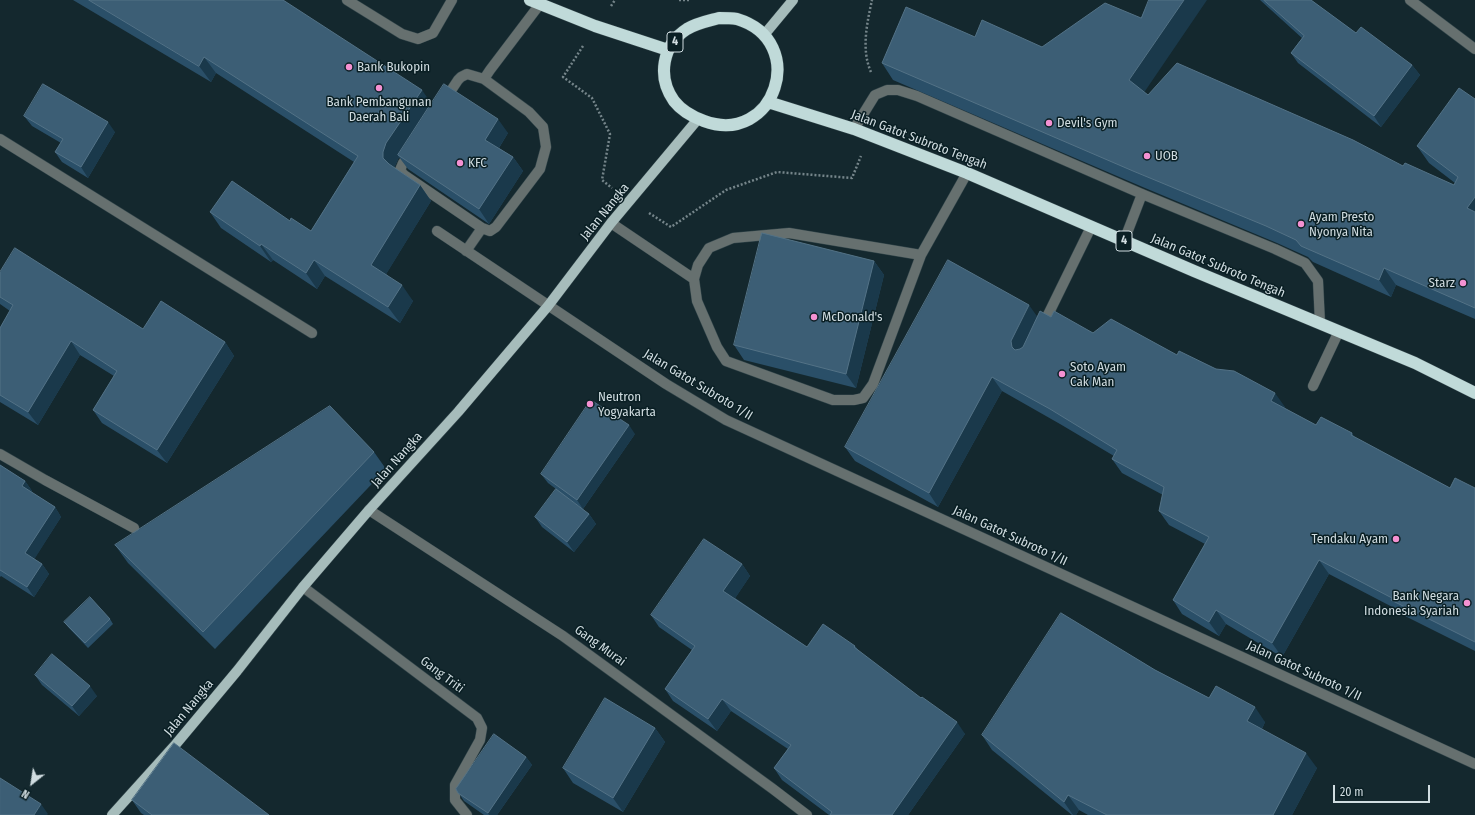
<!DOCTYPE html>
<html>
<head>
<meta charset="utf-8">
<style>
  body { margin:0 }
  #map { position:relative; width:1475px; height:815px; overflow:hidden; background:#14282e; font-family:"Fira Sans Condensed",sans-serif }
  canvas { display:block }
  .north { position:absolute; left:12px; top:763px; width:40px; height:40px; -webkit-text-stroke:3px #0a1f24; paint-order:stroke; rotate:210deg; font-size:11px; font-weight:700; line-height:16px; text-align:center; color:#d0dce0 }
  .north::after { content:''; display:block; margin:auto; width:14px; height:18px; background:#d0dce0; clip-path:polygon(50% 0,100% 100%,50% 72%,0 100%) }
  .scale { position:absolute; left:1333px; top:785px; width:97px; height:18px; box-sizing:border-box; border:2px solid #d0dce0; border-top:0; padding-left:5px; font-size:12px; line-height:14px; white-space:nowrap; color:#d0dce0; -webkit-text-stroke:3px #0a1f24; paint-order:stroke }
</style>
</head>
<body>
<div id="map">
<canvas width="1475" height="815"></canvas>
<div class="north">N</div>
<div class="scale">20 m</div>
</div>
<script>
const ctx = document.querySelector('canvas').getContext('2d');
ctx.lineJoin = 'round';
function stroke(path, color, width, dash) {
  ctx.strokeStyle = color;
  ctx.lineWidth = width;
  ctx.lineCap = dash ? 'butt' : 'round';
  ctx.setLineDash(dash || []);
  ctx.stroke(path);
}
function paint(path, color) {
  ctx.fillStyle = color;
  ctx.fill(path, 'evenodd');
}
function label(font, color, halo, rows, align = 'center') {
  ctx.font = font + ' "Fira Sans Condensed",sans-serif';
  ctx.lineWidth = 3;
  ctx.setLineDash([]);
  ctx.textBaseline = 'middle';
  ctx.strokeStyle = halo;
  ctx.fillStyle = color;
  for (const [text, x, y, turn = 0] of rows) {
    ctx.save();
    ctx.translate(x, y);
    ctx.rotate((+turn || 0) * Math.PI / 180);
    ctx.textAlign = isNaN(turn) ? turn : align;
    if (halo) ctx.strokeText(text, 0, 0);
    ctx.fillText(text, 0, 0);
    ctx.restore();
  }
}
const minor = new Path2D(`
  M347 0 402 34 418 39 433 33 452 0
  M1410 0 1475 49
  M467 74 484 79 529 112 543 127 546 147 540 169 496 227 490 231 482 228 404 175 400 170 403 163 458 80 461 77Z
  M484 79 490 70 540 4
  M854 129 875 95 887 90H898L917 96 1142 194 1275 249 1305 263 1318 281 1320 323
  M0 139 312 333
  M611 223 694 279
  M437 231 666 384 726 420 1475 764
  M1124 241 1142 194
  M466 251 482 228
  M921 255 789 233 733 238 709 248 698 265 694 279 697 301 717 347 726 361 833 400H854L863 398 873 384 921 255 967 173
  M1042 327 1091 227
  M1313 386 1339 331
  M0 454 45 480 134 528
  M369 510 563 636 773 789 807 815
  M303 587 477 718 482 728 480 740 455 785V800L467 815`);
const major = new Path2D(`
  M764 35 793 0
  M112 815 176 744 237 671 303 587 369 510 458 412 548 306 611 223 698 119`);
const highway = new Path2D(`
  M530 0 595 26 668 50
  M719 18C724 18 731 18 737 19 810 41 775 147 704 121 693 117 681 110 674 101 657 77 662 45 687 29 697 23 708 21 719 18Z
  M768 102 854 129 967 173 1194 271 1415 363 1475 393`);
stroke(minor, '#32454a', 11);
stroke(major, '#32454a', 11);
stroke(highway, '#32454a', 13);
stroke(new Path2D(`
  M679 0H689
  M611 6 615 0
  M583 46 563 77 592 98 610 134 602 180 612 188
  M871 72C861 50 867 23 872 0
  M649 213 671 227 726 190 777 172 852 178 861 156`), '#75858a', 2.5, [2, 2]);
stroke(minor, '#66706f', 10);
stroke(major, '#a6bcbb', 10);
stroke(highway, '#c0dad9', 12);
paint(new Path2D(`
  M73 0H283L431 104 508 133 499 148 513 157 523 171 489 224 408 169 399 157 394 168 420 185 431 201 386 274 413 301 400 323 325 276 317 289 273 260 271 262 221 228 210 212 311 231 354 162 216 73 211 82Z
  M1260 0H1311L1356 33 1412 65 1420 75 1381 127 1298 63 1291 53 1302 38Z
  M975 37 1042 47 1144 92 1148 95 1403 166 1454 185 1455 183 1429 163 1417 146 1475 99V319L1396 285 1391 297 1313 262 1308 257 1277 243 1145 188 893 80 882 63Z
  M24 116 115 132 88 178 62 162 55 152 61 143 32 126Z
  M874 261 884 275 856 388 744 360 734 345Z
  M0 272 143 329 225 342 234 356 167 463 102 423 93 410 114 376 80 355 38 425 0 402V328L10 311 0 304Z
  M1037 317H1051L1093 333 1177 355 1285 407 1284 409 1316 425 1352 433 1354 437 1450 488H1475V651L1401 614 1400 611 1329 574 1282 657 1226 624 1219 636 1182 614 1173 600 1205 544 1169 525 1159 511 1163 495 1122 473 1112 459 1114 456 1060 424 1002 391 938 507 855 461 845 447Z
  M635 434 583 509 560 493 589 514 596 524 574 552 542 527 535 517 556 489 548 483 541 474Z
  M374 452 386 469 215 649 128 563 115 545Z
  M0 465 25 481 32 491 31 492 55 507 61 517 34 559 42 564 49 574 34 597 1 576 0 577Z
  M742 564 750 576 735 598 807 647 855 646 859 651 965 734 908 815H829L782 780 774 768 788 749 731 711 717 731 673 701 665 689 692 650 659 627 651 615Z
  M110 619 113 624 88 648 68 627 64 622Z
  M1155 670 1209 698 1265 722 1262 729 1317 768 1292 815H1088L1079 810 1076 815H1072L992 750 982 735Z
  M35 675 97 696 79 716 42 685Z
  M655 728 665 742 623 812 573 783 563 768Z
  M526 757 532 765 497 815H484L464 801 456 789Z
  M132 800 269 815H144L141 813Z`), '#2a4f68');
paint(new Path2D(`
  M1184 0H1207L1141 97 1129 80Z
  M204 57 216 73 211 82 199 66Z
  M1412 65 1420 75 1381 127 1374 116Z
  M422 90 433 106 398 155 399 157 394 168 395 174 383 158V152L386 143Z
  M498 119 508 133 495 154 485 140Z
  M108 122 115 132 88 178 81 167Z
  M513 157 523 171 489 224 479 209Z
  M420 185 431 201 382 281 371 265Z
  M1475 197V220L1467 208Z
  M261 244 273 260 271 262 260 246Z
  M314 260 325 276 317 289 306 273Z
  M874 261 884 275 856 388 846 374Z
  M1384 268 1396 285 1391 297 1379 280Z
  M402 285 413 301 400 323 388 307Z
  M1029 305 1039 319 1021 356 1012 347 1011 341Z
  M71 341 80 355 38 425 28 412Z
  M225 342 234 356 167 463 157 450Z
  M992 377 1002 391 938 507 929 493Z
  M1275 393 1285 407 1281 415 1271 401Z
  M629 425 635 434 583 509 577 500Z
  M25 481 32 491 29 496 22 486Z
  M55 507 61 517 32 563 25 553Z
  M589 514 596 524 574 552 567 542Z
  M1319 560 1329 574 1282 657 1272 643Z
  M42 564 49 574 34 597 27 587Z
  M742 564 750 576 732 603 723 591Z
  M1216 610 1226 624 1219 636 1209 622Z
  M90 686 97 696 79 716 72 706Z
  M722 699 731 711 717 731 708 719Z
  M1255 707 1265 722 1258 737 1247 721Z
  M957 722 965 734 908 815H892Z
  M655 728 665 742 623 812 613 798Z
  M1306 753 1317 768 1292 815H1273Z
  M526 757 532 765 497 815H489L488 813Z
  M1068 795 1079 810 1076 815H1073L1064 802Z
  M41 804 48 814 47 815H34Z`), '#1a394b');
const building = new Path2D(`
  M89 0H283L422 90 386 143 383 152V158L389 164 420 185 371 265 402 285 388 307 314 260 306 273 261 244 260 246 210 212 232 181 290 221 291 218 311 231 358 156 204 57 199 66Z
  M1149 0H1184L1129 80 1148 95 1177 63 1353 140 1403 166 1405 163 1454 185 1458 177 1417 146 1459 88 1475 99V197L1467 208 1475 212V308L1384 268 1379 280 1301 246 1296 240 1266 226 1133 171 882 63 906 7 975 37 982 20 1042 47 1105 3 1141 18Z
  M1264 0H1311L1356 33 1361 27 1412 65 1374 116 1291 53 1304 36Z
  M43 84 108 122 81 167 55 152 63 139 24 116Z
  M444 84 498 119 485 140 513 157 479 209 398 155Z
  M762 233 874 261 846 374 734 345Z
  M15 248 143 329 161 301 225 342 157 450 93 410 117 371 71 341 28 412 0 395V328L13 305 0 297V272Z
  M948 260 1029 305 1011 341 1012 347 1015 350 1020 349 1023 347 1040 311 1051 317 1054 311 1093 333 1111 319 1177 355 1179 351 1216 369 1234 371 1275 393 1271 401 1316 425 1321 417 1352 433 1351 435 1450 488 1455 478 1475 488V642L1391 600 1392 598 1319 560 1272 643 1216 610 1209 622 1173 600 1209 537 1159 511 1164 487 1112 459 1117 450 1050 409 992 377 929 493 845 447Z
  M591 400 629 425 577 500 541 474Z
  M330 406 374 452 203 632 115 545Z
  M0 465 25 481 22 486 55 507 25 553 42 564 27 587 0 570Z
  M556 489 589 514 567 542 535 517Z
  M704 539 742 564 723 591 807 647 823 624 855 646 854 647 921 698 922 697 957 722 892 815H830L832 812 774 768 791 745 722 699 708 719 665 689 695 646 651 615Z
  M90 597 110 619 85 643 64 622Z
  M1061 613 1155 670 1209 698 1216 686 1255 707 1247 721 1306 753 1273 815H1107L1068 795 1064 802 982 735Z
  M52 654 90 686 72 706 35 675Z
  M605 698 655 728 613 798 563 768Z
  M494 734 526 757 488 813 458 793 456 789Z
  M174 743 269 815H152L132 800Z
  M0 778 41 804 34 815H0Z`);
paint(building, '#3c5e75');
stroke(building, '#537286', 1);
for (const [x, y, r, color] of [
  [349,67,4,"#f591d2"],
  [379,88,4,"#f591d2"],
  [1049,123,4,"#f591d2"],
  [1147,156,4,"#f591d2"],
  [460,163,4,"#f591d2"],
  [1301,224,4,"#f591d2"],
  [1463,283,4,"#f591d2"],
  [814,317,4,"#f591d2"],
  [1062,374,4,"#f591d2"],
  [590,404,4,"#f591d2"],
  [1396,539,4,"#f591d2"],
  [1467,603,4,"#f591d2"]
]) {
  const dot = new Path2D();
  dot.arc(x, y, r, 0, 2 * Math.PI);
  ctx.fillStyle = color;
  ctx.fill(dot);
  stroke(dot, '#0a1f24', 1.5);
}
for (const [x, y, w] of [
  [675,42,16],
  [1124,241,16]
]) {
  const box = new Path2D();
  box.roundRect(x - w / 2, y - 10, w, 20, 3);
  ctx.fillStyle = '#0a1f24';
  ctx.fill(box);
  stroke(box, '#d0dce0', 1);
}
label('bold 12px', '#d0dce0', null, [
  ["4",675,42],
  ["4",1124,241]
]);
label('13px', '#d0dce0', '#0a1f24', [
  ["Bank Bukopin",357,67],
  ["Bank Pembangunan",379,102,"center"],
  ["Daerah Bali",379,117,"center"],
  ["Devil's Gym",1057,123],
  ["UOB",1155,156],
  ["KFC",468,163],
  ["Ayam Presto",1309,217],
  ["Nyonya Nita",1309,232],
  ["Starz",1455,283,"right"],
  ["McDonald's",822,317],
  ["Soto Ayam",1070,367],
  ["Cak Man",1070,382],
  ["Neutron",598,397],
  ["Yogyakarta",598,412],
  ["Tendaku Ayam",1388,539,"right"],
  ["Bank Negara",1459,596,"right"],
  ["Indonesia Syariah",1459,611,"right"]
], 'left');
label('13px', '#d0dce0', '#0a1f24', [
  ["Jalan Gatot Subroto Tengah",919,140,21],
  ["Jalan Nangka",605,212,-51],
  ["Jalan Gatot Subroto Tengah",1218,266,23],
  ["Jalan Gatot Subroto 1/II",698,385,31],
  ["Jalan Nangka",397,460,-48],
  ["Jalan Gatot Subroto 1/II",1010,536,25],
  ["Gang Murai",600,646,36],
  ["Jalan Gatot Subroto 1/II",1304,671,25],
  ["Gang Triti",442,675,37],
  ["Jalan Nangka",189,708,-50]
]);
</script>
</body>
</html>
